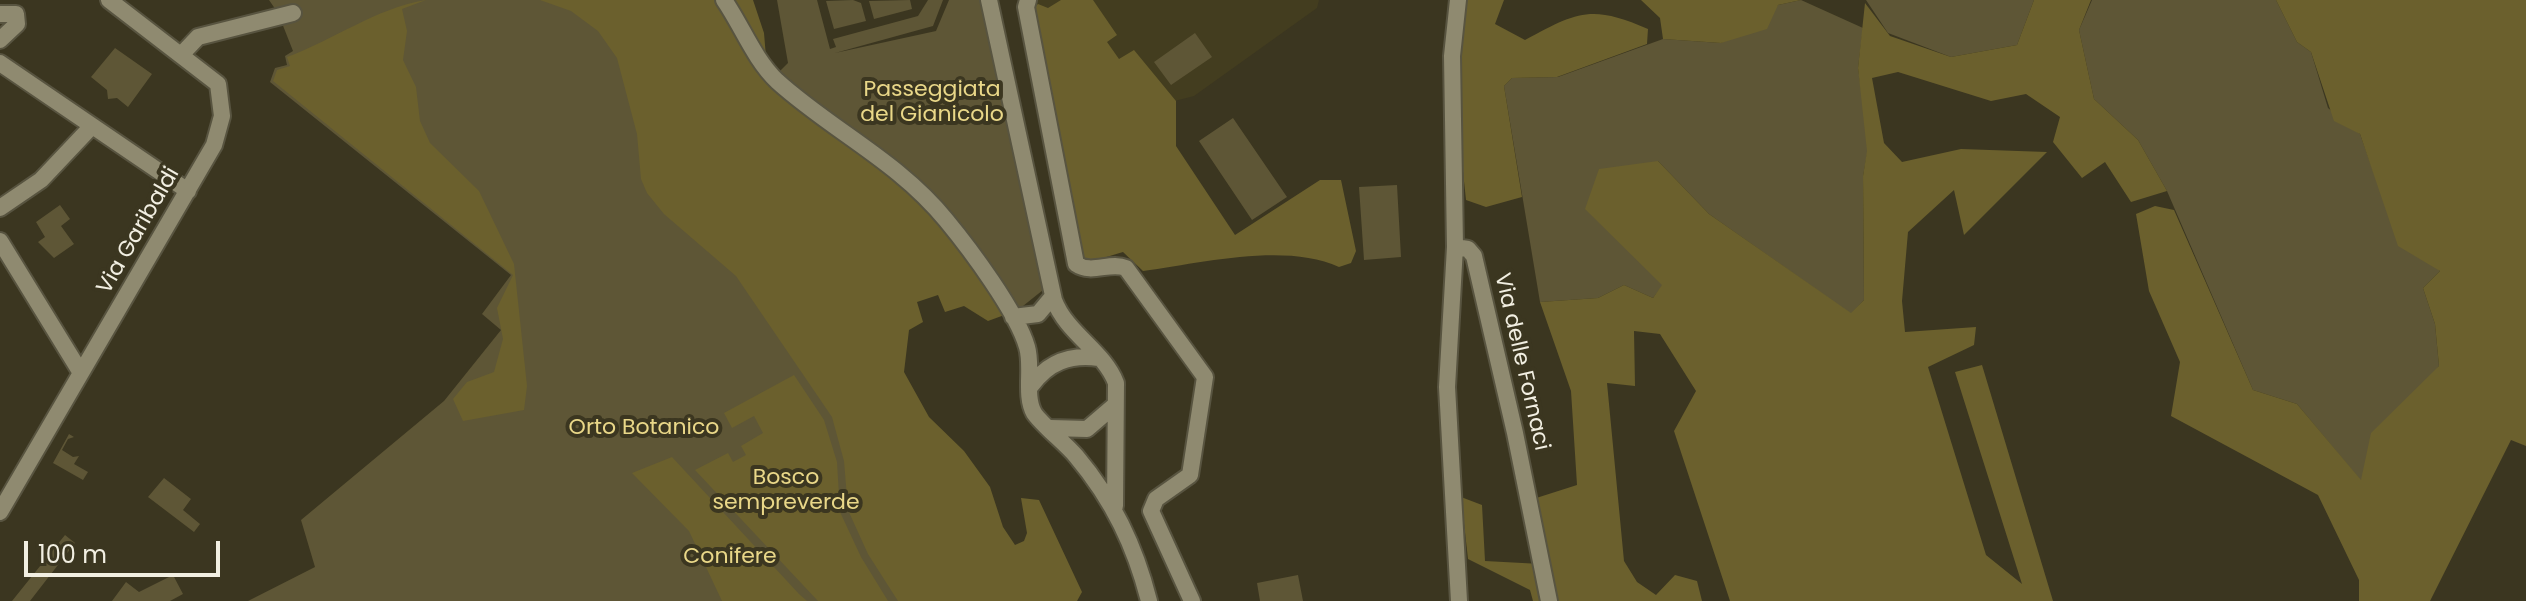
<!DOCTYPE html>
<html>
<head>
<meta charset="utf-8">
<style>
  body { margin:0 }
  #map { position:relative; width:2526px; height:601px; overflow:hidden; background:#3b3620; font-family:Poppins,sans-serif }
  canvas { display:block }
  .scale { position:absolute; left:24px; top:541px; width:196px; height:36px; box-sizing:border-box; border:4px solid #f2efe2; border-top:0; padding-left:10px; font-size:24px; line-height:28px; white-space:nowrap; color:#f2efe2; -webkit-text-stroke:6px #3b3620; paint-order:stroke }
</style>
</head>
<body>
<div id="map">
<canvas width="2526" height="601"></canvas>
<div class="scale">100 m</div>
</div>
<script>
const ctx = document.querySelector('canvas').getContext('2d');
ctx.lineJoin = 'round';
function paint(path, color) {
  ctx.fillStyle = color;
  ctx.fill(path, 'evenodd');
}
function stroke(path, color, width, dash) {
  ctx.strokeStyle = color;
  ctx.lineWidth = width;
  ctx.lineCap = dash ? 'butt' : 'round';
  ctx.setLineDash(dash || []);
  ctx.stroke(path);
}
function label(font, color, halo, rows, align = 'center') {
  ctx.font = font + ' Poppins,sans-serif';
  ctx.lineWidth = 8;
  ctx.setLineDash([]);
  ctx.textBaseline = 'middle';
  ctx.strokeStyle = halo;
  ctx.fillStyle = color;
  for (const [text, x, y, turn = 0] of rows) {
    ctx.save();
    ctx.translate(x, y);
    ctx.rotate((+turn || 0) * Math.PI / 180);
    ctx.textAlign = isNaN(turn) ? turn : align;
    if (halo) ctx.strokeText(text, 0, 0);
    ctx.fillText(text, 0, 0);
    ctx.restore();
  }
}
paint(new Path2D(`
  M1038 0H1319L1317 8 1194 96 1054 132 1033 6Z`), '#433d1f');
paint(new Path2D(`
  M269 0H646L984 601H248L315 567 301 520 444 401 501 330 482 314 511 275 270 82 275 68 287 65 285 56 293 51 278 13Z
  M777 0H817L830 49 836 47 833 39 918 16 928 0H943L933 26 835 53 936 31 949 0H984L1043 290 1018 310 945 207 878 147 784 81 780 71 788 63Z
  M853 0 861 3 866 21 834 29 826 1Z
  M910 0 912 9 874 19 869 1Z
  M1801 0 1863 28 1858 68 1869 144 1863 176 1864 300 1851 314 1709 214 1658 161 1663 285 1653 298 1624 285 1598 298 1540 302 1504 86 1512 78 1558 77 1663 39 1721 43 1778 5Z
  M1866 0H2034L2017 45 1951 57 1888 33Z
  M2092 0H2276L2297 42 2311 52 2328 108 2360 134 2387 209 2440 271 2423 288 2435 324 2439 366 2361 481 2297 404 2253 390 2167 191 2138 140 2094 99 2079 30Z
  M1195 33 1212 57 1171 85 1154 62Z
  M115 48 152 74 128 107 117 98 108 99 107 90 91 77Z
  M1233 118 1287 197 1252 220 1199 141Z
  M1397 185 1401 257 1364 260 1359 187Z
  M60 205 70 219 61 226 74 244 54 258 38 242 45 237 36 222Z
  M69 434 74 437 68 439 62 450 73 457 79 456 74 464 88 472 83 480 53 463Z
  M164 478 191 499 183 510 200 524 194 532 148 497Z
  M65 535 75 543 30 601H12Z
  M173 575 183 594 170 601H112L126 582 139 592Z
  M1298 575 1303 601H1260L1257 583Z`), '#5e5636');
paint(new Path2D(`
  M426 0 402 9 407 31 403 60 416 87 420 121 430 143 479 191 514 264 527 386 524 410 463 421 453 399 467 382 494 372 503 339 497 308 513 275 273 81 277 70 290 66 287 57C334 40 376 8 426 0Z
  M540 0H753L764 33 766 57 780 71 784 81 878 147 945 207 1018 310 988 321 964 306 945 312 938 295 917 302 923 322 909 330 904 372 929 417 964 451 990 487 1003 527 1015 545 1024 541 1027 533 1021 498 1039 500 1082 592 1077 601H898L868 554 848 510 844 461 832 417 736 276 664 214 647 193 641 179 637 134 617 58 598 31 571 11Z
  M1061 0H1093L1117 35 1107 42 1119 59 1134 50 1176 101V146L1235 235 1320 180H1341L1356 251 1351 263 1339 267C1286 242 1200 263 1143 271L1123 252 1093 261 1082 257 1033 8 1038 4 1048 8Z
  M1461 0H1504L1495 24 1525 40C1577 12 1591 4 1648 29L1647 44 1557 77 1512 78 1504 86 1522 197 1486 207 1466 200 1456 106Z
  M1641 0H1801L1778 5 1767 29 1721 43 1663 39 1660 18Z
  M2034 0H2091L2079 30 2094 99 2138 140 2167 191 2131 202 2105 162 2082 178 2053 142 2060 117 2026 94 1991 101 1898 72 1872 78 1884 143 1902 162 1961 149 2047 152 1964 235 1954 190 1908 232 1902 301 1905 332 1976 327 1974 345 1928 367 1986 555 2022 584 1955 372 1982 365 2053 601H1730L1674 431 1696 391 1660 334 1634 331 1635 386 1607 383 1624 561 1637 582 1656 595 1675 575 1697 581 1702 601H1533L1530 590 1468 559 1461 497 1482 505 1485 561 1541 564 1530 500 1577 485 1571 391 1540 302 1598 298 1624 285 1653 298 1662 285 1585 209 1599 169 1658 161 1709 214 1851 313 1864 300 1863 176 1867 151 1858 68 1865 3 1890 36 1951 57 2017 45Z
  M2276 0H2526V446L2511 440 2430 601H2359V580L2318 495 2171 416 2180 362 2149 291 2136 214 2155 206 2174 210 2253 390 2297 404 2361 480 2371 433 2439 366 2435 324 2423 288 2440 271 2398 246 2360 134 2334 121 2311 52 2297 42Z
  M794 375 824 420 837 462 840 512 861 557 888 601H818L695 470 728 453 733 462 746 455 741 446 763 433 754 416 732 428 724 413Z
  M672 457 799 594 807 601H722L689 531 632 473Z`), '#6b602d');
const minor = new Path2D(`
  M724 0C742 26 754 59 777 81 831 130 898 161 946 220 970 249 1017 312 1027 347 1033 367 1024 395 1034 413 1042 425 1065 443 1076 456 1113 500 1135 546 1149 601
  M989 0 1054 300C1067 334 1104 351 1116 383L1115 506
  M1028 0 1026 7 1076 264C1092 275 1110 261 1126 268L1205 377 1190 475 1156 499 1151 511 1192 601
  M1458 0 1452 56 1455 247 1447 387 1459 601
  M0 14H16L17 24 0 40
  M181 55 198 37 293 13
  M0 63 188 191
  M0 208 41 180 92 126
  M0 241 81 373
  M1455 247 1468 249 1474 256 1515 433 1549 601
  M1013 317 1038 314 1053 296
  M1031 386C1048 362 1070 354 1099 358
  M1051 428 1087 429 1115 405
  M0 512 214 145 222 116 218 84 109 0`);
stroke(minor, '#585440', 20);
stroke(minor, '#8f8a70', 16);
label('22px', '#e9d788', '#3b3620', [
  ["Passeggiata",932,90],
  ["del Gianicolo",932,115],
  ["Orto Botanico",644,428],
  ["Bosco",786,478],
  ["sempreverde",786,503],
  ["Conifere",730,557]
]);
label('22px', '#f2efe2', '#3b3620', [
  ["Via Garibaldi",139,231,-60],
  ["Via delle Fornaci",1521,362,77]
]);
</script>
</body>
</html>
